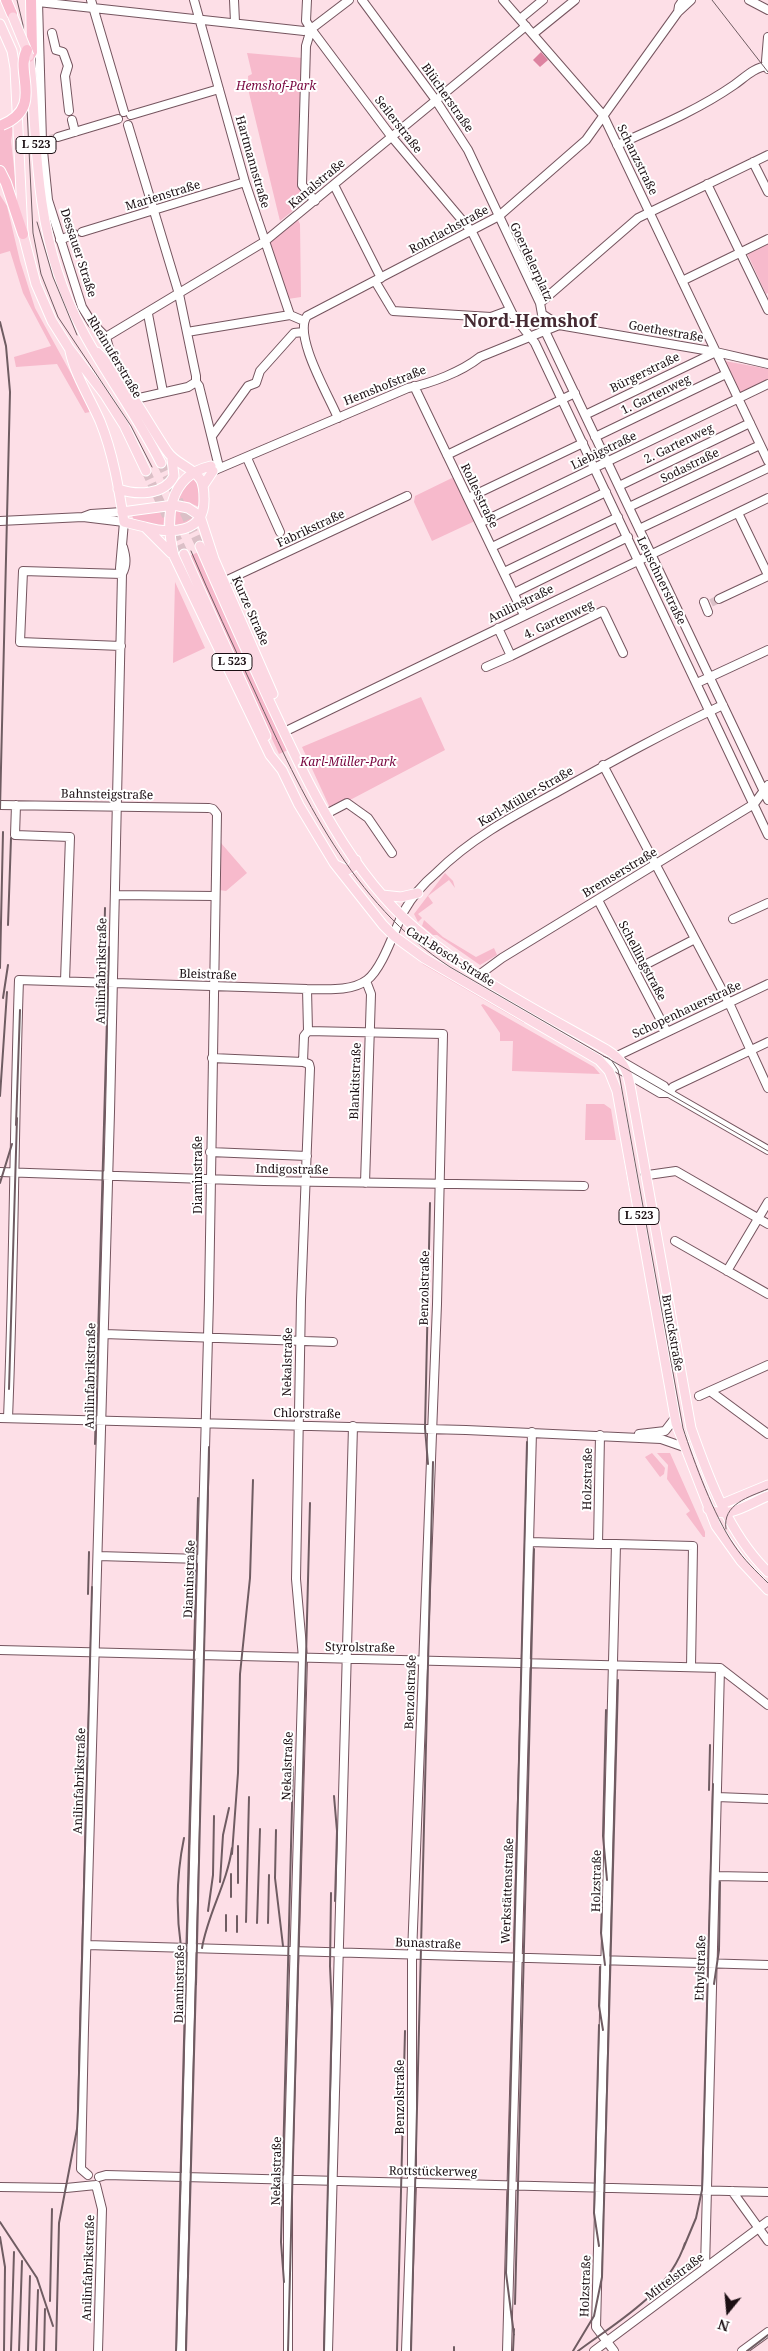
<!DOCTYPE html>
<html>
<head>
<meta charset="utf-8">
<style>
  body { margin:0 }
  #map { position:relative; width:768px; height:2351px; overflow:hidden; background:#fddfe7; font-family:"Noto Serif",serif }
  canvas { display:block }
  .north { position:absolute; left:703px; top:2286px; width:50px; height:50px; -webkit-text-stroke:4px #fff; paint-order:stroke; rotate:197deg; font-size:14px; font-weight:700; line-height:20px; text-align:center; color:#1b0f13 }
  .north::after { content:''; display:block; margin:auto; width:18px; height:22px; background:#1b0f13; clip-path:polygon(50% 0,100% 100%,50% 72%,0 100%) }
</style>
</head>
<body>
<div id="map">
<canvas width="768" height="2351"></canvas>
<div class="north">N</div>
</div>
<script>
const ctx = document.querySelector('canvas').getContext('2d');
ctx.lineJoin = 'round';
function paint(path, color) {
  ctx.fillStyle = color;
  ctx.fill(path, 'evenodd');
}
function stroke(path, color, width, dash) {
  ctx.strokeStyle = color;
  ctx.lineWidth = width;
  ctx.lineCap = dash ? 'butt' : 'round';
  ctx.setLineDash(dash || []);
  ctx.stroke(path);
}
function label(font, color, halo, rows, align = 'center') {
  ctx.font = font + ' "Noto Serif",serif';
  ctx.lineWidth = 4;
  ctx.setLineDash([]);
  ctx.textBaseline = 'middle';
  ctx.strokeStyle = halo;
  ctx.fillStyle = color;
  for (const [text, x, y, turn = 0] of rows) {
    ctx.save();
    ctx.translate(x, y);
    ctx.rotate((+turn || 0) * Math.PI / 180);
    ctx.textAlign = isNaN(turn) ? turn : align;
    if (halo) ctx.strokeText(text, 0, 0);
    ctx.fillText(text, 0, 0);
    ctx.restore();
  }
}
paint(new Path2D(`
  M247 53 303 58 300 205 280 221 249 93 248 76 252 74Z
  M14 123 11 141 18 203 0 165V129Z
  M0 195 7 206 20 261 35 308 74 379 78 380 90 412 85 413 57 364 16 367 14 357 51 346 23 293 10 251 0 254Z
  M298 220 300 224 301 297 288 299 270 242Z
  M768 242V293L766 294 746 251Z
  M725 361 768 369V381L740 395Z
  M194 476 200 487 199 507 188 502 176 501 179 491Z
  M454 477 475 521 432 541 414 502 415 496Z
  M181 508 196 516 192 522 175 529 171 516 173 511Z
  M165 509 163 529 135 523 131 513Z
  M198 552 288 750 279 754 188 557Z
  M175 582 205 648 173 663Z
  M421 697 445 750 331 810 302 747Z
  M221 843 247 873 226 891 219 890Z
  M445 873 453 881 455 888 449 880 428 896 433 903 418 914 422 918 418 922 414 914Z
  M424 920 443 937 476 957 494 948 497 955 480 965 437 935H433L422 926Z
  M407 952 525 1021 524 1023 424 965Z
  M483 1004 594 1067 600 1074 512 1071 513 1041H500V1033L481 1005Z
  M586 1104H604L611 1109 616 1140H585Z
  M621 1145 648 1286 647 1287Z
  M652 1453 665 1468 664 1474 660 1477 645 1457Z
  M657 1453H670L705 1532V1537H703L686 1514 690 1511 667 1479 668 1465Z`), '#f7bacc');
paint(new Path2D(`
  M541 52 548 60 540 67 533 60Z`), '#dd82a0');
stroke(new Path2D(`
  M50 139 58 137
  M711 603 719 599`), '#dbc0c7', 8, [8, 4]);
stroke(new Path2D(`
  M161 463 200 546
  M146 471 184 554`), '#dbc0c7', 9, [9, 4.5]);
const minor = new Path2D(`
  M91 0 124 112
  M194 0 245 182 290 315 304 321
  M234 0 235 22
  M307 0 306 21 311 29 391 136 472 232 513 315 535 343 768 835
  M362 0 435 99 468 150 540 303 545 331 768 800
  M503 0 603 115 768 461
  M749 0 768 10
  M678 12 679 6 683 0
  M520 19 543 0
  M311 29 306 46 302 185 315 201
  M52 33 56 50 63 52 68 66 65 76 69 111
  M533 34 575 0
  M768 37 766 61 768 69
  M131 115 219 89
  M72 120 75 132
  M128 125 179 294 196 376V382L199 386 219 467
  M58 137 118 119
  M617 145C657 127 698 110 734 85 744 78 755 67 767 66
  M753 162 768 192
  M707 184 768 310
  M334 185 381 278
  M82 232 245 182
  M60 240 74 234
  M375 281 393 311 491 317 510 310
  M682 281 768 239
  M540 303 638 218 768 155
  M148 314 163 392
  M542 314 559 325 716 352 768 364
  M187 332 290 315
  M106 337 264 242 526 26
  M115 371 106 337 92 323 82 307 48 200 42 141 38 2 304 31 311 29 349 0
  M414 386 524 615
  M135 399 188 387 196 382
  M585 415 716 352
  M338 418C329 396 293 336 307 316L499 216 586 140 678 12 691 0
  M212 436 248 386 256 383 260 371 294 333 303 332
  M595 437 726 374
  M447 455 575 393
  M247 458 280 532
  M213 471 408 388C432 383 461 372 480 357L559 325
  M619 486 750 423
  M468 498 583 443
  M629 507 760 445
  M738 513 768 575
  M83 517 124 522 120 568 122 574 110 1112 84 2028 81 2169 88 2175
  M0 521 83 517 91 514 122 512
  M480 523 768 384
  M639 529 768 468
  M492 547 606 492
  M504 572 618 517
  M122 574C127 565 126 557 123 547
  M223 582 407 496
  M514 593 628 537
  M719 599 768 576
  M704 602 708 612
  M498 628 511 656 603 611 623 653
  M121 646 20 642 23 571 122 574
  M486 667 511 656
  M697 683 768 650
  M284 732 768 498
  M603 765 730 1005 768 1088
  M0 805 209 808 213 809 217 814 209 1299 181 2351
  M16 805 15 835 70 837 65 981
  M326 814 347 803 368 818 392 853
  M115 895 215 896
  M598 900 667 1032
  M733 919 768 903
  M635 970 695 939
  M479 975 502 958 754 804 768 785
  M307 989 308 1031
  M308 1031 443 1034 437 1304 412 1954V2183L406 2351
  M617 1056 768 984
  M212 1058 303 1062 304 1036 308 1031
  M599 1060 607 1062 660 1093H669
  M621 1061 664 1086 669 1093 768 1150
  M669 1093 673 1087 768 1042
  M210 1152 307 1156
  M0 1172 264 1181 584 1186
  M645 1173 648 1175 676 1171 768 1224
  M365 1183 371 994 366 981
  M675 1241 768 1294
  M727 1271 768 1202
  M104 1334 333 1342
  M710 1391 768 1434
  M699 1396 768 1365
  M0 1418 466 1430 661 1439 684 1447
  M8 1418C14 1272 14 1126 19 980L307 989C325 989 351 992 367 980 383 968 395 928 404 911 412 897 424 883 436 873 471 838 515 815 559 791 613 761 667 731 723 705
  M639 1434 665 1431 675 1418
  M600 1435 598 1544H616L596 2327 614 2351
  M530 1542 598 1544
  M616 1544 693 1546 691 1667
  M98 1556 201 1559
  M0 1650 720 1668 768 1705
  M717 1797 768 1799
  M715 1876 768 1877
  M87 1945 768 1965
  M99 2177 106 2175 768 2192
  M96 2185 102 2209 98 2351
  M0 2187 66 2188 96 2185
  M732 2191 768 2241
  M705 2268 720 1668
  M288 2351V2180L303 1658 296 1579 301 1300 310 1068 309 1064 303 1062
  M328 2351 353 1426
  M507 2351 532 1432
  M594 2351 768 2221
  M742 2351 768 2332`);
const major = new Path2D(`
  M0 24 12 51 15 68 23 234 36 284 52 321 69 348 105 395 124 425 146 471
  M29 57C33 82 33 107 35 132 38 179 43 226 57 270 80 345 127 395 161 463
  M70 351C75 375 90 398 100 421 113 453 119 489 124 522L145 527 171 553
  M97 352C127 381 144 417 167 451 175 464 193 467 201 480 204 486 204 492 204 499 205 534 170 534 145 527
  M211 466C167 476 165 520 174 556L270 755 282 770 299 805 334 863 383 925 394 936 424 958 599 1060 609 1071 617 1091 676 1423 716 1526 741 1561 768 1590
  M203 486 213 471
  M118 489C136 495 164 496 174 476L172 459
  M122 512 174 505 188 508 200 516 214 559 273 694
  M200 546C222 597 245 648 268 698 306 779 346 869 416 929 472 978 542 1013 607 1050 622 1059 627 1069 630 1085L691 1428C709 1479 729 1534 768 1572
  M184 554 266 736
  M336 865 347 870 352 868 356 860
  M382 895 401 897 418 893
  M722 1504 768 1485
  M708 1509C728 1520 748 1504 768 1496`);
const highway = new Path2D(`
  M6 0 12 14
  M29 57 32 52 31 0
  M0 171 6 183 23 234`);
stroke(minor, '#75555f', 10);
stroke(major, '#fff', 11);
stroke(highway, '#fff', 12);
stroke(minor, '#fff', 8);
stroke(major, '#fcd8e3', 9);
stroke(highway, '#fabed0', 10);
stroke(new Path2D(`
  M17 0 23 25 33 233 41 274 58 317 131 426 152 467
  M712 0 768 72
  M37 222 53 277 77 335
  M191 551C211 598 233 645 255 692 302 795 352 903 450 967L768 1151
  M612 1061 618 1070 620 1079 683 1428C694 1462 714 1516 734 1545 744 1560 756 1571 768 1583
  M726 1529C722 1504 749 1497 768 1489`), '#6f5c62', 1);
stroke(new Path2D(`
  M0 322 6 346 10 392 0 809
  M8 925 11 838
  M104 955 105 908
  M0 968 3 832
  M3 998 8 965
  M0 1096 7 992
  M16 1125 20 1010
  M0 1183 12 1144
  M9 1389 17 1118
  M95 1444 109 947
  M428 1464 425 1428 430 1203
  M88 1594 89 1552
  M606 1710 603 1836 607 1880
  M709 1790 710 1745
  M334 1796 337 1831 335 1901
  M276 1830 275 1878 283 1946
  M232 1854 238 1773 240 1674 250 1578 253 1480
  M220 1882 223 1835 229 1808
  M238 1883V1846
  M231 1897V1874
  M602 1901 601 1933 605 1965
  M208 1911 213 1875 214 1816
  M246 1922 249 1797
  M257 1923 260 1829
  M268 1923 269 1875
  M226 1931V1915
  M237 1932V1916
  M181 1947C176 1912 177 1872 184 1838
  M202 1948C208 1913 227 1884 232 1848
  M600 1967 599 2006 603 2030
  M714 1984 719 1950 720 1882
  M196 1985 209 1447
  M0 2222 37 2278 53 2326
  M0 2237 5 2267 4 2351
  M599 2246 594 2213 599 2025
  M683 2249 696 2218 702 2190 713 1784
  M284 2282 281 2242 293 1767
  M50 2301 52 2209
  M515 2304 534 1549
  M514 2335 506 2273 527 1442
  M11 2351 14 2252
  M19 2351 22 2261
  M28 2351 30 2276
  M36 2351 38 2290
  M44 2351 45 2309
  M56 2351 59 2223 77 2129 78 2110 92 1587
  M176 2351 198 1498
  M186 2351 196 1980
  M288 2351 310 1503
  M324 2351 332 2010 330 1966 331 1893
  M397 2351 405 2031
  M411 2351 433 1462
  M454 2351V2347
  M513 2351 514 2329
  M573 2351 594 2316 602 2277 618 1680
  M578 2351C618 2321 669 2293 685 2243
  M747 2351 768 2335`), '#6f5c62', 2);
const majorBridge = new Path2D(`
  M13 17 29 56`);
const highwayBridge = new Path2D(`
  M2 125C45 107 14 72 27 50`);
stroke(majorBridge, '#fff', 11, []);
stroke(highwayBridge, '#fff', 12, []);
stroke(majorBridge, '#fcd8e3', 9);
stroke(highwayBridge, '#fabed0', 10);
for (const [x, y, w] of [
  [36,145,40],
  [232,662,40],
  [639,1216,40]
]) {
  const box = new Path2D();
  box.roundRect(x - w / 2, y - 8.5, w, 17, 4);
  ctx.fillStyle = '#fff';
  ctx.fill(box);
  stroke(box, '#1b0f13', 1);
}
label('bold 11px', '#1b0f13', null, [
  ["L 523",36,145],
  ["L 523",232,662],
  ["L 523",639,1216]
]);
label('italic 12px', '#77043d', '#fff', [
  ["Hemshof-Park",276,87],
  ["Karl-Müller-Park",348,763]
]);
label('12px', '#1b0f13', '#fff', [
  ["Blücherstraße",447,98,55],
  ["Seilerstraße",398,125,52],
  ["Schanzstraße",637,160,64],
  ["Hartmannstraße",252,162,74],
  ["Kanalstraße",317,184,-40],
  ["Marienstraße",163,196,-17],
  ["Rohrlachstraße",449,230,-28],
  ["Dessauer Straße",78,253,72],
  ["Goerdelerplatz",531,262,65],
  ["Goethestraße",666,332,10],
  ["Rheinuferstraße",114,357,59],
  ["Bürgerstraße",645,373,-26],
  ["Hemshofstraße",385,386,-22],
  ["1. Gartenweg",656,395,-26],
  ["2. Gartenweg",679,444,-26],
  ["Liebigstraße",604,451,-26],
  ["Sodastraße",690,466,-26],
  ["Rollesstraße",479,496,64],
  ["Fabrikstraße",311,529,-25],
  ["Leuschnerstraße",661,581,64],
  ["Anilinstraße",521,604,-26],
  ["Kurze Straße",250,611,66],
  ["4. Gartenweg",559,620,-25],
  ["Bahnsteigstraße",107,795,1],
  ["Karl-Müller-Straße",526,797,-30],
  ["Bremserstraße",620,873,-31],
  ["Carl-Bosch-Straße",450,957,32],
  ["Schellingstraße",642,961,62],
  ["Anilinfabrikstraße",102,971,-89],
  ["Bleistraße",208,975,2],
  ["Schopenhauerstraße",687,1010,-25],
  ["Blankitstraße",356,1081,-88],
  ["Indigostraße",292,1170,1],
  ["Diaminstraße",199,1175,-90],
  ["Benzolstraße",425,1288,-89],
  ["Brunckstraße",672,1333,80],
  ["Nekalstraße",288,1362,-89],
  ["Anilinfabrikstraße",91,1376,-89],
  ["Chlorstraße",307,1414,1],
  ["Holzstraße",588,1479,-89],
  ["Diaminstraße",190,1579,-88],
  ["Styrolstraße",360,1648,1],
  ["Benzolstraße",411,1692,-88],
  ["Nekalstraße",288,1766,-88],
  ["Anilinfabrikstraße",80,1781,-88],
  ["Holzstraße",597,1881,-89],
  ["Werkstättenstraße",508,1891,-88],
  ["Bunastraße",428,1944,2],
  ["Ethylstraße",701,1968,-88],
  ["Diaminstraße",180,1984,-89],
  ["Benzolstraße",401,2097,-90],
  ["Nekalstraße",277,2171,-89],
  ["Rottstückerweg",433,2172,1],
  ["Anilinfabrikstraße",89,2268,-88],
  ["Mittelstraße",675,2277,-37],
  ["Holzstraße",586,2286,-88]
]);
label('bold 18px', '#452932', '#fff', [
  ["Nord-Hemshof",530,322]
]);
</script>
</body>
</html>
